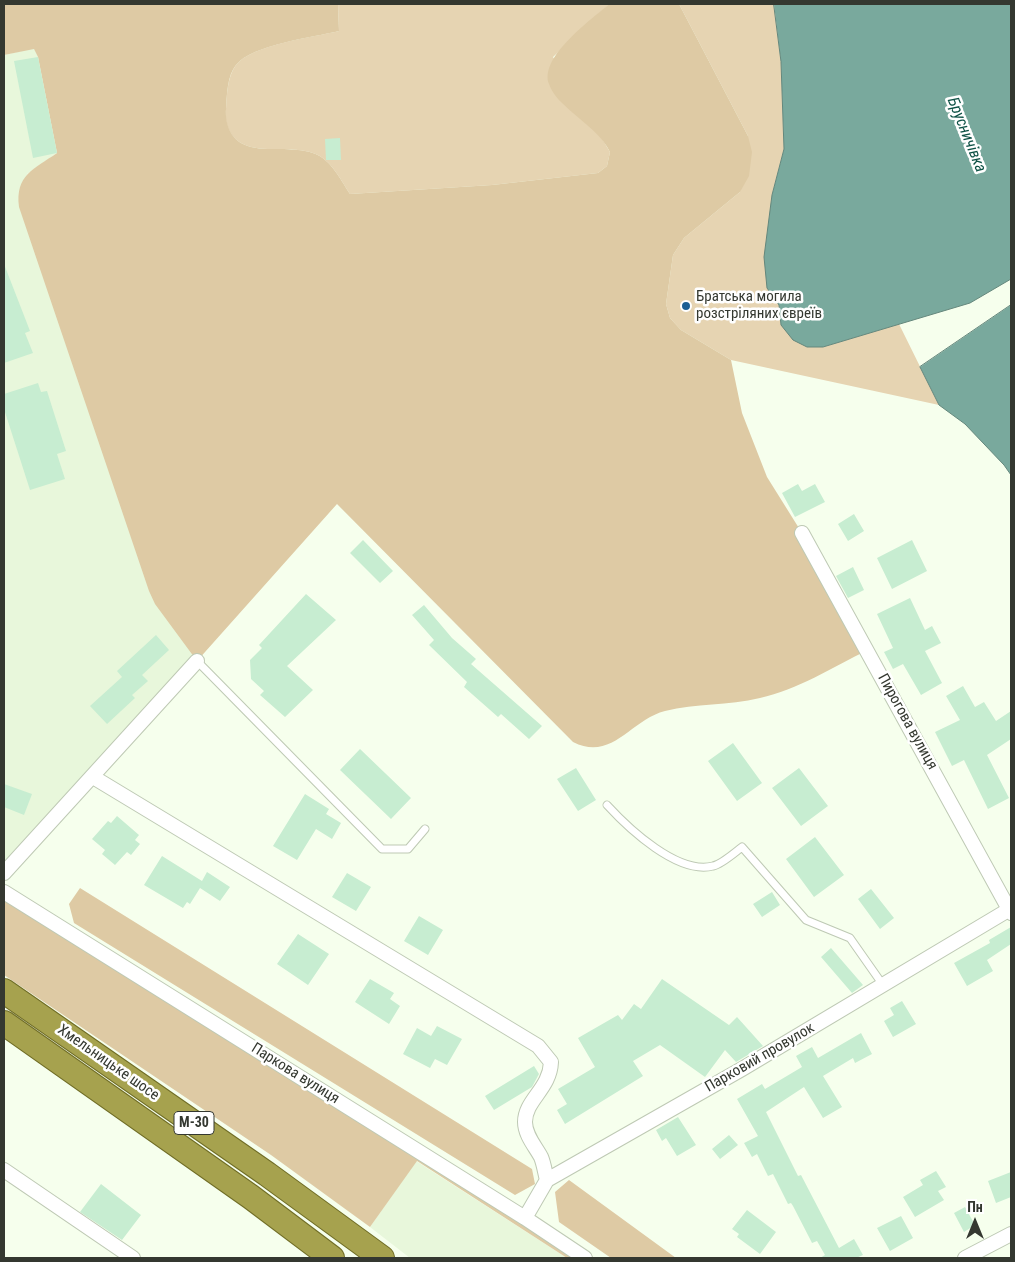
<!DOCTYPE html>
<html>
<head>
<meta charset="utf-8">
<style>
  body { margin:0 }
  #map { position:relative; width:1015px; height:1262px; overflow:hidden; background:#f6ffed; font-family:"Roboto Condensed",sans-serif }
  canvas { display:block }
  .frame { position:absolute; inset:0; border:5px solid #343830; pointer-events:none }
  .north { position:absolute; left:950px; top:1197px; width:50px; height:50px; -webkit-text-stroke:4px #fff; paint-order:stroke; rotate:0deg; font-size:14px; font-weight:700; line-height:20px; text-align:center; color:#343830 }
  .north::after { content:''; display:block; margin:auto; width:18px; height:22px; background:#343830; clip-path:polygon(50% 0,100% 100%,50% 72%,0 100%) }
</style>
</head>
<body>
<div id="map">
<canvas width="1015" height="1262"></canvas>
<div class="frame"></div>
<div class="north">Пн</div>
</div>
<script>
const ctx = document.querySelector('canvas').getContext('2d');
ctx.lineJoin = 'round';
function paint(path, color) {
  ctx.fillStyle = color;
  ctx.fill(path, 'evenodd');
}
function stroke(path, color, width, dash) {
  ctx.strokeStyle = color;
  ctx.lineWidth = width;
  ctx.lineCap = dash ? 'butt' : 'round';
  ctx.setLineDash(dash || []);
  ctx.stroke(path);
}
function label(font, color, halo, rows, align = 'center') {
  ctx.font = font + ' "Roboto Condensed",sans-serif';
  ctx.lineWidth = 5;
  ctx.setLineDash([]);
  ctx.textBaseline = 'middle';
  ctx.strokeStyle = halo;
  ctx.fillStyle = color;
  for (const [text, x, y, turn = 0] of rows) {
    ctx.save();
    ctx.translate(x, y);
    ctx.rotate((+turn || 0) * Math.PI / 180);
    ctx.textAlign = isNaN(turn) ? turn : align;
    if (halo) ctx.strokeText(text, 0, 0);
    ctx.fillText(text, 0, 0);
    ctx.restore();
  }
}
paint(new Path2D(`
  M34 48 38 57 57 153 27 174 197 661 4 872V55Z
  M416 1161 567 1258H410L370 1227Z`), '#e8f7db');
paint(new Path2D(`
  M338 4H609L553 57 610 152 607 166 598 173 492 185 350 194C327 156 322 149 276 149 264 149 254 149 243 144 230 138 224 122 226 109 227 95 227 77 236 65 251 45 314 37 339 31Z
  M679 4H774L781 62 784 149 772 195 767 287 779 305 781 325 807 347H823L899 324 939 405 731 360 681 330 670 318 666 304 673 255 684 238 740 192 748 136Z`), '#e6d4b2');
paint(new Path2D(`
  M4 4H338L339 31C315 37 251 45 236 65 227 76 227 95 226 109 225 122 230 138 243 144 254 149 264 149 276 149 322 149 327 156 350 194L492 185 598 173 607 166 610 152C602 136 587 125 573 113 563 104 553 96 549 84 539 57 591 20 609 4H679L748 136 752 152 749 176 740 192 684 238 673 255 666 304 670 318 681 330 731 360 742 413 767 477 802 533 868 650C833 667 797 690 760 698 728 706 696 703 665 711 630 720 612 762 573 742L337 504 197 661 155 604 149 591 19 207C15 175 34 169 57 153L38 57 34 49 4 55Z
  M80 888 532 1169 535 1184 515 1195 74 923 69 904Z
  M4 892 585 1258H567L417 1161 370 1227 271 1155 4 975Z
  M569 1180 676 1258H677H611L559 1222 555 1192Z`), '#decaa4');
const water = new Path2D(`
  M774 4H1011V279L970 303 823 347H807L793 340 781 325 779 305 767 288 764 257 772 195 784 149 781 62Z
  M1011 305V475L1004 465 965 424 939 405 920 367Z`);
paint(water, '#79a99d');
stroke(water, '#64877c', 1);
paint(new Path2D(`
  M38 57 57 153 33 158 14 61Z
  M340 138 341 160H326L325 139Z
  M4 264 30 331 25 333 33 353 4 363Z
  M38 383 41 392 47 391 66 451 57 454 65 479 30 490 4 409V394Z
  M798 484 802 491 815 484 825 502 795 517 782 493Z
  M854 514 864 531 848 541 838 524Z
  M363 540 393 571 380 583 350 553Z
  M912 540 927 571 892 589 877 558Z
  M853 567 864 590 848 598 836 576Z
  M306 594 336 620 287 666 313 690 285 717 260 695 264 691 251 679 250 660 262 648 259 645Z
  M910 598 925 630 932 626 941 643 925 651 942 683 921 695 903 664 893 669 884 652 893 648 877 614Z
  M424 605 452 638 476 659 471 664 542 726 529 739 501 714 498 717 464 687 467 682 429 645 434 640 412 615Z
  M156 635 169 650 142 675 148 681 132 695 135 698 107 724 90 706 122 677 117 671Z
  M963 686 975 707 984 702 996 721 1011 711V739L987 755 1009 798 988 809 964 760 952 766 935 732 960 720 946 696Z
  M733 743 762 783 737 801 708 761Z
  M360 749 411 798 391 819 340 770Z
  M576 768 596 800 578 811 557 779Z
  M799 768 828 806 801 826 772 788Z
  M4 784 32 794 24 815 4 807Z
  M305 794 329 809 326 814 341 823 332 839 316 829 297 860 273 846Z
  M117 816 139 835 135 840 140 844 131 855 127 852 115 865 102 854 105 850 92 839 108 821 111 823Z
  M815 837 844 875 814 897 786 859Z
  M162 856 202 881 207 872 230 887 220 901 200 888 190 904 187 902 183 908 144 885Z
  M347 873 371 887 356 911 332 897Z
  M871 889 894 918 880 929 858 899Z
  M772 892 780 905 762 917 753 904Z
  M419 916 443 930 428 955 404 941Z
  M1011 927V944L987 960 993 971 967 986 954 963 990 943 989 940Z
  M298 934 329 954 308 985 277 964Z
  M831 948 863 985 852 993 821 957Z
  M370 979 394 993 390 999 400 1006 389 1024 355 1002Z
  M662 979 729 1025 737 1017 763 1046 736 1062 725 1050 705 1077 660 1045 633 1061 643 1076 565 1124 557 1110 567 1104 558 1089 595 1067 578 1038 618 1015 622 1020 634 1004 641 1009Z
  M902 1001 916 1024 893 1037 884 1021 894 1015 890 1008Z
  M437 1026 462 1039 447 1065 435 1059 430 1068 403 1054 417 1028 431 1036Z
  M861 1033 872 1054 855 1063 853 1058 823 1076 842 1107 823 1118 804 1087 766 1112 798 1176 801 1175 839 1248 854 1239 863 1255 856 1258H820L825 1255 817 1241 812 1243 810 1239 793 1206 791 1203 788 1204 773 1174 768 1176 757 1154 752 1157 744 1143 758 1136 737 1099 762 1084 765 1089 802 1067 796 1056 812 1047 818 1058Z
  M534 1066 539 1074 532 1087 494 1110 485 1096Z
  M678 1117 696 1145 677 1156 666 1138 662 1141 656 1130Z
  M729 1135 738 1145 720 1159 712 1149Z
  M936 1171 946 1187 938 1191 944 1200 915 1217 903 1197 923 1185 920 1180Z
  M1011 1172V1197L996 1203 988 1181Z
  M101 1184 141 1215 122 1240 80 1212Z
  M965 1207 975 1225 964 1232 954 1213Z
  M747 1210 776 1232 760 1254 737 1237 739 1234 732 1229Z
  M901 1216 913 1238 890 1251 877 1228Z`), '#c7edd1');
const service = new Path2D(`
  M197 661 382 849H408L425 829
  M607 805C629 829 678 875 713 866 722 864 734 853 742 847L806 920 850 938 883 985`);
const minor = new Path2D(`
  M802 533 1011 913
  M93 777 538 1046 551 1062C550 1089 525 1100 525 1122 525 1135 535 1146 541 1157 544 1164 545 1173 547 1180
  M4 873 197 661
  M4 892 525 1218 585 1258
  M4 1170 133 1258
  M525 1218 547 1180 742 1069 1010 909
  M965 1258 1011 1234`);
const trunk = new Path2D(`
  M4 991 267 1174 382 1258
  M4 1023 251 1197 332 1258`);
stroke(service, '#bec9b4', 9);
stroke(minor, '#bec9b4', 16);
stroke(trunk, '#706d26', 26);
stroke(service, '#fff', 7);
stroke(minor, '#fff', 14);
stroke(trunk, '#a6a24e', 24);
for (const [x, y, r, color] of [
  [686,306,5,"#1b5e93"]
]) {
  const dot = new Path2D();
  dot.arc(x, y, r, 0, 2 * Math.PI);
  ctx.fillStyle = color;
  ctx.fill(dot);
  stroke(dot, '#fff', 2);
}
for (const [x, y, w] of [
  [194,1123,40]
]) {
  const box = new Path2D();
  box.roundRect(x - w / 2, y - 11.5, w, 23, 4);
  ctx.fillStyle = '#fff';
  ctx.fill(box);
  stroke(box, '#343830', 1);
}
label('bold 14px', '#343830', null, [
  ["М-30",194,1123]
]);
label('15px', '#343830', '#fff', [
  ["Братська могила",696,297],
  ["розстріляних євреїв",696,314]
], 'left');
label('15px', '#343830', '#fff', [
  ["Пирогова вулиця",907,722,61],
  ["Парковий провулок",760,1058,-30],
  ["Хмельницьке шосе",108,1063,35],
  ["Паркова вулиця",295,1074,32]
]);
label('italic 16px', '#0d5145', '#fff', [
  ["Брусничівка",966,135,68]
]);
</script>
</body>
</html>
